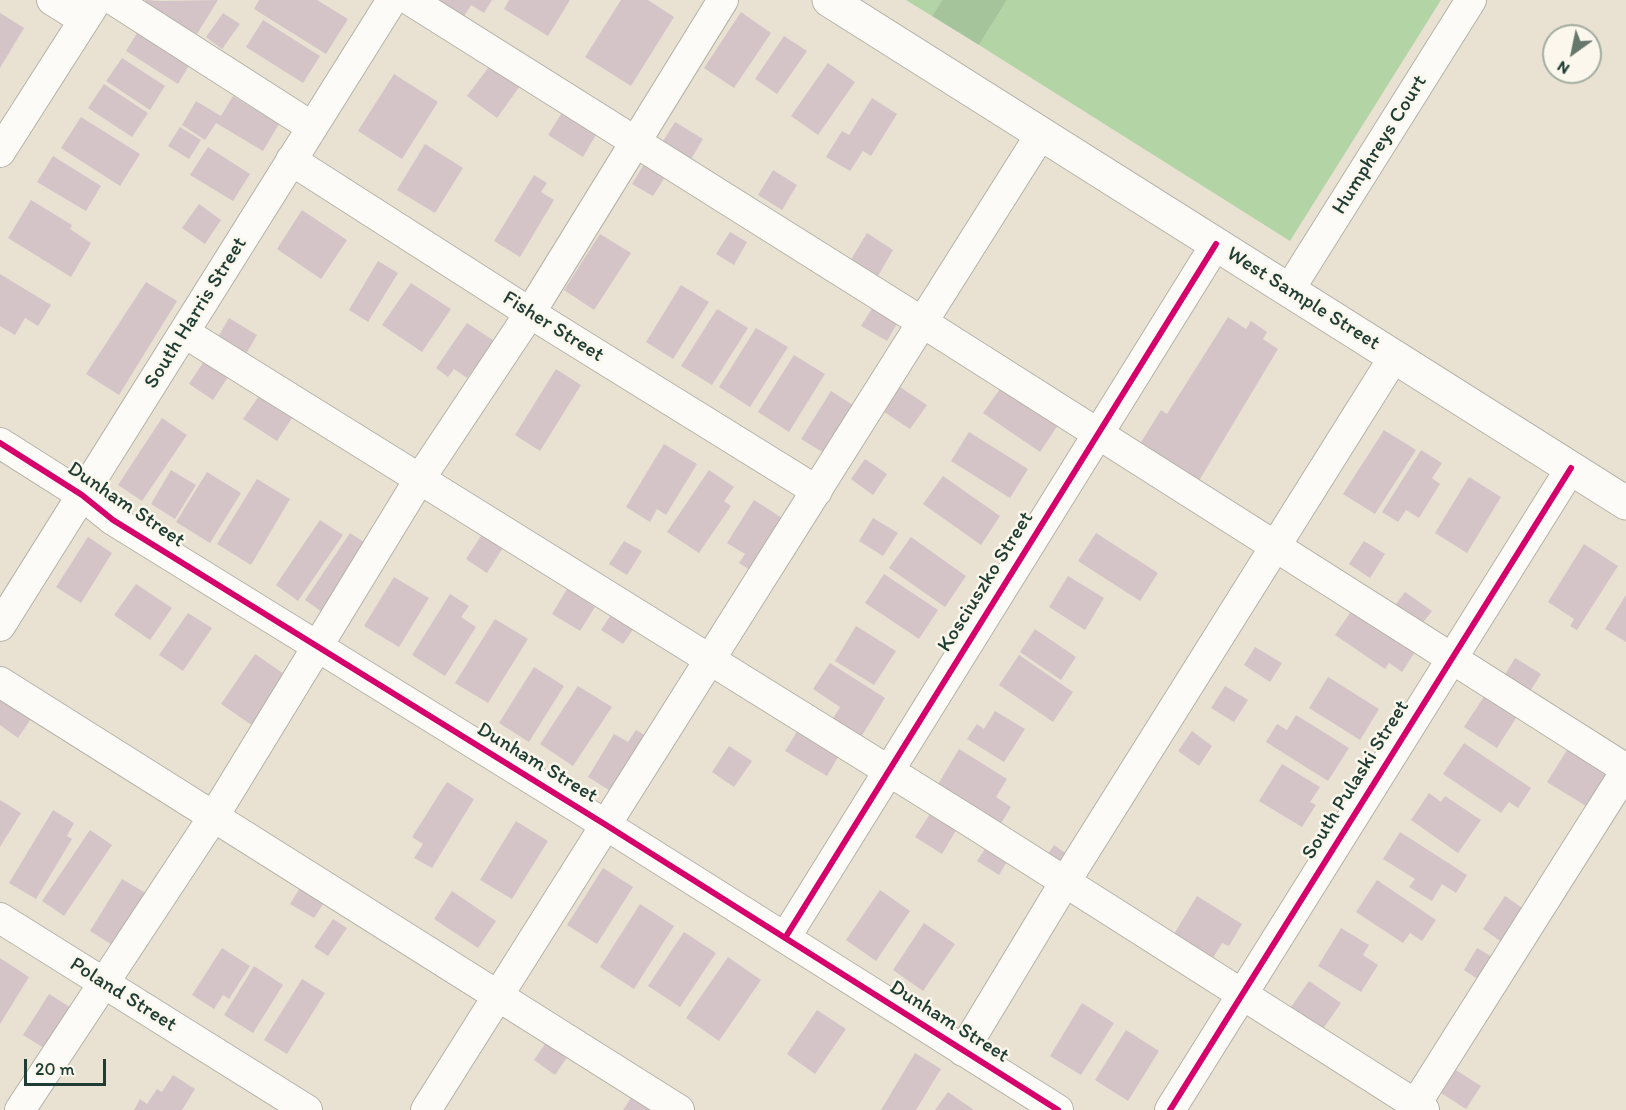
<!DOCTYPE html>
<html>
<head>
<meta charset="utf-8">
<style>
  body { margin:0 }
  #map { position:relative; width:1626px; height:1110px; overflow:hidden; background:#e9e2d2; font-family:Itim,sans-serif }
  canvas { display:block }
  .north { position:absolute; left:1542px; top:24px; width:60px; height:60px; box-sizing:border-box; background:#fbf7ec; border:2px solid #a3ada2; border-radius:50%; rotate:213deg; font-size:16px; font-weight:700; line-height:24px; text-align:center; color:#1f3d34 }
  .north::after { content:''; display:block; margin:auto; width:21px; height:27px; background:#66776b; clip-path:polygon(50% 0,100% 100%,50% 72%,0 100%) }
  .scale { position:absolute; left:24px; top:1059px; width:82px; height:27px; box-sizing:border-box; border:3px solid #1f3d34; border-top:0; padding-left:8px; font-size:18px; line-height:21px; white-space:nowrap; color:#1f3d34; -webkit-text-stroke:4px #fbf7ec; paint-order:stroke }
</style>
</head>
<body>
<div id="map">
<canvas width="1626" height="1110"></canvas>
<div class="north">N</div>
<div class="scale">20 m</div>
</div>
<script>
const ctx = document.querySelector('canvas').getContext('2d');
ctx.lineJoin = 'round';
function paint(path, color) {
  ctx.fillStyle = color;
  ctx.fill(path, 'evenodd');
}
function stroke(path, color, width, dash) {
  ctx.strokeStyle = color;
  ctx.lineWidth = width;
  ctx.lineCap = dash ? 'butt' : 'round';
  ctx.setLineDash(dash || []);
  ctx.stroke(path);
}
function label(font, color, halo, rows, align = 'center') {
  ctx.font = font + ' Itim,sans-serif';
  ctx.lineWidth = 5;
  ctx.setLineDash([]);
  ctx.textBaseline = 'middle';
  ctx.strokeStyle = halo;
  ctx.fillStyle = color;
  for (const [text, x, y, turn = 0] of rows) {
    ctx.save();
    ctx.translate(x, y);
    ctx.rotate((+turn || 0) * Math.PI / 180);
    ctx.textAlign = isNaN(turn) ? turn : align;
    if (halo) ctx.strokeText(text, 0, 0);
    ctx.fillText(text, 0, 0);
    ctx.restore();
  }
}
paint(new Path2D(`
  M906 0H942L932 16Z
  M1007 0H1441L1290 241 979 45Z`), '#b3d4a5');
paint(new Path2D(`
  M942 0H1007L979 45 932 16Z`), '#a5c49c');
paint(new Path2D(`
  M146 0 162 1 218 0 197 34 183 26 178 34 140 10Z
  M259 0H317L348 19 326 54 254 9Z
  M441 0H492L484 13 471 5 463 18 439 4Z
  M509 0H570L548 36 504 9Z
  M621 0H648L674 17 631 86 585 57Z
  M741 12 771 33 734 88 704 68Z
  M0 13 24 28 0 68Z
  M223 13 240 24 222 49 206 37Z
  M263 20 320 56 303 83 246 47Z
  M139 30 191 62 178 84 126 51Z
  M784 36 807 51 777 94 755 79Z
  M122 58 165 86 150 110 106 81Z
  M828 63 855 82 818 135 791 116Z
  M491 64 520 86 497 118 467 96Z
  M394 74 438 102 402 159 358 131Z
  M104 84 148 113 132 137 88 108Z
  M233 96 279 124 263 151 216 123 205 140 182 125 196 101 221 116Z
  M872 98 897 114 871 156 863 151 850 171 826 157 842 131 849 135Z
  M563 111 597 133 583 157 548 135Z
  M81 117 140 154 120 186 61 148Z
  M675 122 703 139 687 166 658 149Z
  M180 127 201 140 189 159 168 146Z
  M425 144 463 168 435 213 397 190Z
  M208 147 250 174 233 201 190 175Z
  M53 156 101 186 86 211 37 182Z
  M646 161 667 174 653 196 632 184Z
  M773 170 797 185 782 210 758 195Z
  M534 175 547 183 541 192 554 200 520 257 494 241Z
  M31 200 72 225 70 229 91 243 71 277 8 238Z
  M199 204 221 220 205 244 182 228Z
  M302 210 347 240 321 279 277 249Z
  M730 232 747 242 734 265 716 254Z
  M867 233 893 250 874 283 847 266Z
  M600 234 631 253 594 310 564 290Z
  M378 261 398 273 368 322 349 310Z
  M0 274 51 305 38 326 25 318 15 335 0 326Z
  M146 282 177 301 119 395 86 374Z
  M411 283 451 309 422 352 382 325Z
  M681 285 709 302 673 359 646 342Z
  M873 307 898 322 887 341 861 326Z
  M717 309 748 328 712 385 681 366Z
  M1228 317 1246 329 1251 321 1267 332 1263 339 1278 349 1197 484 1138 447 1161 410 1167 414Z
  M229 318 257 335 243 359 215 342Z
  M467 323 499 344 481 370 476 366 467 378 454 369 448 377 436 368Z
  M756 328 788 347 750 407 719 387Z
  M794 355 825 374 789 432 758 412Z
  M206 358 230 374 213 400 189 384Z
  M556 369 581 385 540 451 515 435Z
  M897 385 927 405 910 429 881 410Z
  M1002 386 1058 425 1040 452 983 413Z
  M831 391 859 409 829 456 801 439Z
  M259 396 292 418 277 441 243 419Z
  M162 418 187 435 142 501 118 485Z
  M1384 430 1416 450 1375 514 1343 494Z
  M969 432 1028 469 1010 498 951 461Z
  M664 444 697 464 666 515 657 509 650 522 626 507Z
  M1421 450 1442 463 1432 478 1440 484 1419 518 1406 510 1398 522 1382 512Z
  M865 459 887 474 873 495 851 479Z
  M171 470 196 485 175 519 151 504Z
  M709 470 734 487 724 501 731 506 699 553 667 532Z
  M207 472 241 493 210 543 176 522Z
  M943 476 1000 516 981 545 923 504Z
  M1469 477 1501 497 1467 553 1435 533Z
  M257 479 290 499 251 565 217 544Z
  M754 500 785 520 753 572 739 563 745 554 727 543Z
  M873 518 898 533 883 556 859 541Z
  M320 520 343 535 298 601 276 585Z
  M350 533 373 548 328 616 305 600Z
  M483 533 504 546 487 573 466 559Z
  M1096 533 1158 573 1140 601 1078 561Z
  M88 537 112 553 81 603 56 587Z
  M911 537 966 576 945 607 889 568Z
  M624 541 642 551 627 575 609 564Z
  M1364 541 1385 554 1370 578 1349 564Z
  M1584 544 1618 566 1577 630 1570 626 1574 619 1548 602Z
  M884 574 938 610 919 639 865 603Z
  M1068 576 1104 598 1085 630 1049 607Z
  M394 577 429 598 399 647 364 626Z
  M136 584 172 608 150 640 114 615Z
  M567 589 595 607 580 631 552 614Z
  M1405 592 1432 611 1418 629 1391 611Z
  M450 594 469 606 461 617 476 627 445 676 412 655Z
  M1626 595V642L1605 629Z
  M614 610 636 625 623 644 601 630Z
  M1352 610 1415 652 1402 672 1389 663 1385 669 1335 635Z
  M188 613 212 628 183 671 159 655Z
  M495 619 528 639 488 703 455 683Z
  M856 626 896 651 874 685 835 661Z
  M1035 629 1076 657 1061 680 1020 652Z
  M1255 647 1282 663 1270 682 1244 665Z
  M255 654 290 678 256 728 221 704Z
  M1019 655 1073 692 1053 722 999 685Z
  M1515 658 1541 674 1529 693 1503 678Z
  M830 663 885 698 861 737 832 720 840 707 813 689Z
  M534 667 564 686 529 742 499 723Z
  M1328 677 1379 709 1360 740 1309 708Z
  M578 686 612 707 573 766 540 744Z
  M1225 686 1248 700 1234 722 1211 708Z
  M0 694 33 716 18 738 0 725Z
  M1485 695 1518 715 1497 748 1464 727Z
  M995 711 1025 729 1004 762 967 739 977 724 984 729Z
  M1296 715 1349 748 1328 781 1266 742 1277 724 1287 730Z
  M800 727 841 752 827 776 785 751Z
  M636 730 651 739 617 795 588 777 614 734 628 742Z
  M1192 731 1212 746 1199 766 1178 751Z
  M1464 743 1531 788 1518 808 1509 802 1501 813 1443 774Z
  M729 746 752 761 734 787 712 772Z
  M959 749 1007 779 996 797 1011 807 1000 825 937 786Z
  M1567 750 1611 777 1591 809 1547 782Z
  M1282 764 1320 787 1310 802 1316 805 1302 827 1259 801Z
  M447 782 474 799 432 868 414 858 423 844 412 837Z
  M1429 793 1441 802 1445 796 1481 820 1458 853 1411 820Z
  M0 800 21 813 0 847Z
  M53 810 74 823 67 836 72 839 36 899 9 883Z
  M932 811 958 827 942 854 915 837Z
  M516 821 548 841 512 899 480 880Z
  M90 830 112 845 64 916 42 901Z
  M1400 832 1467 875 1456 893 1442 884 1432 901 1409 887 1415 879 1383 859Z
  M1054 845 1074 859 1065 874 1044 860Z
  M987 846 1008 860 999 875 977 861Z
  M603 868 633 887 597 944 567 925Z
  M122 879 149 895 117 948 90 931Z
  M1377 880 1436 920 1422 941 1410 933 1403 943 1356 912Z
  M303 883 327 898 314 918 290 904Z
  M880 890 910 911 876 961 846 940Z
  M452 891 496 921 478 948 434 919Z
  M1197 896 1242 924 1229 946 1222 943 1213 958 1174 934Z
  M1505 896 1531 914 1509 947 1483 929Z
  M640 904 674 926 634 989 600 967Z
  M333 919 347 928 328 956 314 947Z
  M924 923 955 944 923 991 893 970Z
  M1341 928 1369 945 1363 955 1378 965 1361 992 1318 966Z
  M684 932 716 953 680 1007 648 986Z
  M222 948 250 966 229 999 223 995 214 1009 192 995Z
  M1477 948 1496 959 1482 982 1464 970Z
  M728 957 761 980 719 1041 686 1018Z
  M0 958 29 977 0 1024Z
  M254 966 283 985 253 1033 224 1015Z
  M302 979 325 993 287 1054 264 1040Z
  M1309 981 1341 1003 1323 1029 1291 1007Z
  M49 994 78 1012 52 1053 23 1035Z
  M1082 1003 1114 1023 1081 1075 1050 1056Z
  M817 1010 846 1029 815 1074 787 1054Z
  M1126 1030 1159 1051 1128 1101 1095 1080Z
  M549 1038 570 1053 555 1075 534 1060Z
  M915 1053 941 1069 916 1110H881Z
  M1456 1070 1481 1086 1466 1109 1441 1093Z
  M173 1075 195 1089 182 1110H134L140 1099 147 1104 157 1089 162 1092Z
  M948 1092 974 1110H935Z
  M633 1095 655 1110H623Z`), '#d4c4c8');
const minor = new Path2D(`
  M52 0 84 20
  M114 0 312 127
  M410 0 922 322 1626 769
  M0 152 97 0
  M291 160 530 313 817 491
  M1289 290 1471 0
  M185 333 971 822 1424 1110
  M0 443 82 495 113 520 606 825 1058 1110
  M0 626 392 0
  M0 682 679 1110
  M0 918 307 1110
  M785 938 1216 244
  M963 1051 1065 882 1394 357
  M20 1110 214 816 419 480 530 313 723 0
  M426 1110 1041 134
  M1170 1110 1571 468
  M1412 1110 1626 771`);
const major = new Path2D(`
  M829 0 1626 503`);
stroke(minor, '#b4b2a7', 32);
stroke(major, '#b4b2a7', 35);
stroke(minor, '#fcfbf8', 30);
stroke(major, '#fcfbf8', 33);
stroke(new Path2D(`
  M0 443 82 495 113 520 606 825 1058 1110
  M785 938 1216 244
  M1170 1110 1571 468`), '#d6006c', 6);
label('21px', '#1f3d34', '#fbf7ec', [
  ["Humphreys Court",1380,145,-58],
  ["West Sample Street",1303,299,32],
  ["South Harris Street",196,313,-58],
  ["Fisher Street",553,327,32],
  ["Dunham Street",126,505,34],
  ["Kosciuszko Street",986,582,-58],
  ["Dunham Street",537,763,31],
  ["South Pulaski Street",1356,780,-58],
  ["Poland Street",123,995,32],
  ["Dunham Street",949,1022,32]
]);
</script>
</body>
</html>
